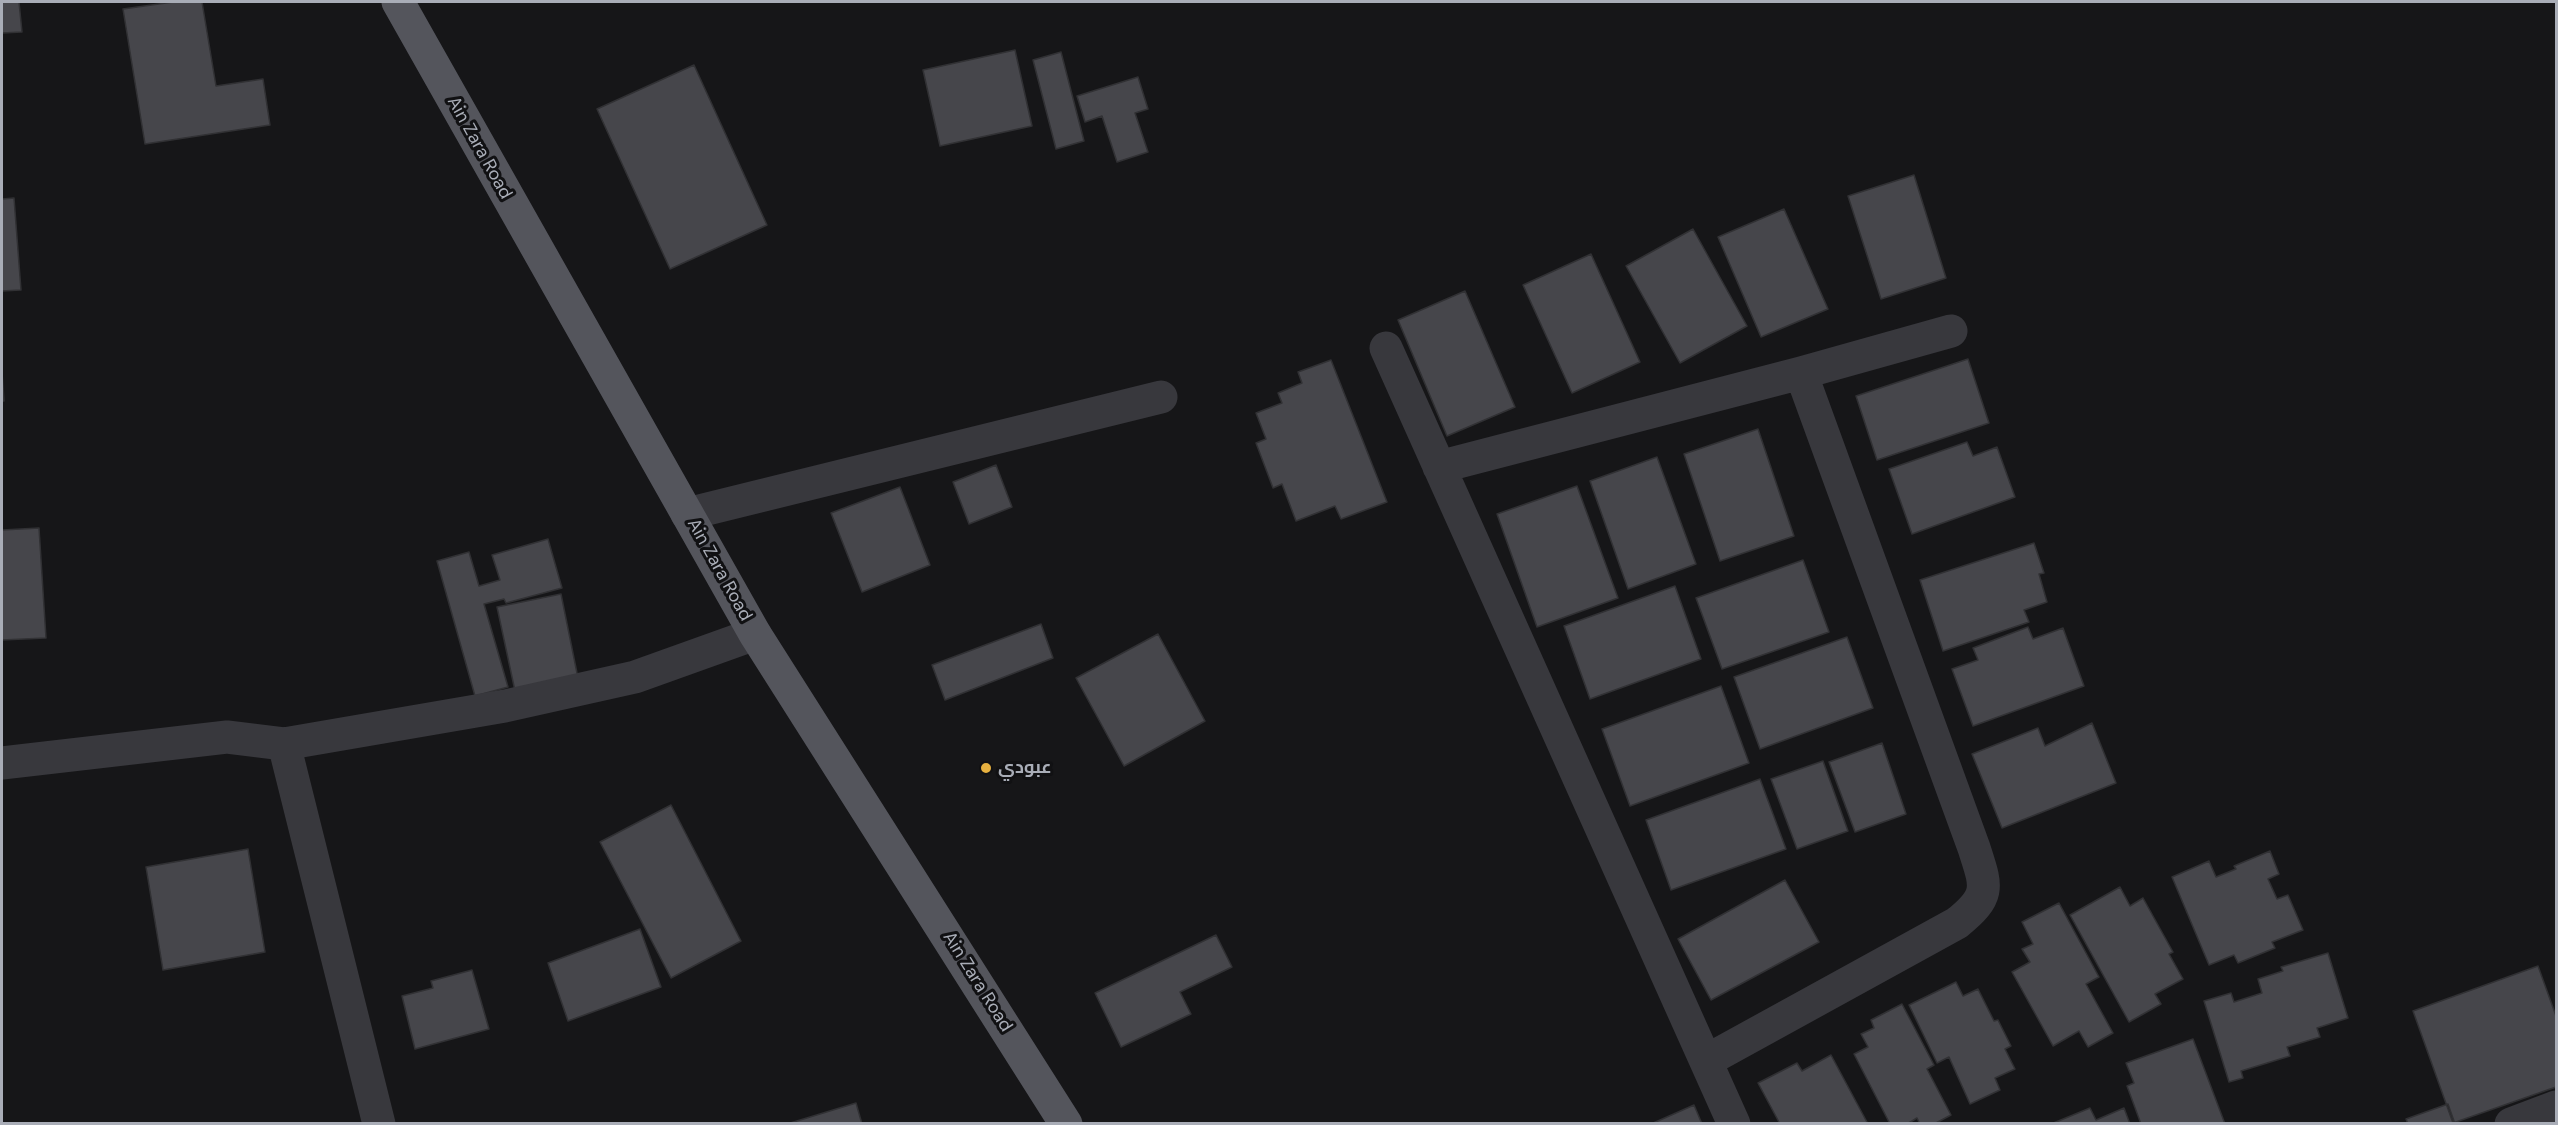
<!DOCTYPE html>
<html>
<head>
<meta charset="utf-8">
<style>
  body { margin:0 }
  #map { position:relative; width:2558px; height:1125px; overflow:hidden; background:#161618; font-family:"DM Sans",sans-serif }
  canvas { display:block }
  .frame { position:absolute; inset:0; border:3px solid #a9adb7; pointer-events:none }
</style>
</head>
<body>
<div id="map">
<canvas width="2558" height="1125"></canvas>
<div class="frame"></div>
</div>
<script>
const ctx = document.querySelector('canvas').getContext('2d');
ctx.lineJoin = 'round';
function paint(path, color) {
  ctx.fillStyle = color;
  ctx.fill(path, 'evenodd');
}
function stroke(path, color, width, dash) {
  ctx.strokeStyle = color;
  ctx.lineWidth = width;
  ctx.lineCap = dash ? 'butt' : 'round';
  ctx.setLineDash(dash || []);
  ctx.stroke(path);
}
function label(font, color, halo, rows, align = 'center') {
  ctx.font = font + ' "DM Sans",Cairo,sans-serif';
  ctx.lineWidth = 6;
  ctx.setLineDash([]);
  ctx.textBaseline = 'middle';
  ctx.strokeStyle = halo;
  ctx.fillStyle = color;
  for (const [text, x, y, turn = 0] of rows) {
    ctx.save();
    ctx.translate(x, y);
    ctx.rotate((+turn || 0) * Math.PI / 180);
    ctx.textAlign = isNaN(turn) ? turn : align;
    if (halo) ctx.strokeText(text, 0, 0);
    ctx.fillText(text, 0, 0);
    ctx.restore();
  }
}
const building = new Path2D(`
  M2 2H19L22 32 2 33Z
  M173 2H202L216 86 263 79 270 125 145 144 123 9Z
  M1015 50 1032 126 940 146 923 70Z
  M1061 52 1084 141 1056 149 1033 60Z
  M694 65 767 225 670 269 597 109Z
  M1138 77 1148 109 1135 113 1148 152 1117 162 1102 116 1085 122 1077 96Z
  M1914 175 1946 278 1881 299 1848 196Z
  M14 198 21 290 2 291V199Z
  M1784 209 1828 309 1761 337 1718 237Z
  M1693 229 1747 326 1680 363 1626 266Z
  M1591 254 1640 362 1572 393 1523 285Z
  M1465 291 1515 407 1447 436 1398 320Z
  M1968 359 1989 423 1877 460 1856 396Z
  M1331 360 1387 502 1341 519 1335 506 1296 521 1282 484 1273 488 1256 443 1266 439 1256 413 1282 403 1278 393 1302 383 1298 372Z
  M2 372 4 401H2Z
  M1758 429 1794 536 1720 561 1684 454Z
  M1967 442 1973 456 1997 447 2015 497 1912 534 1889 469Z
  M1657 457 1696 564 1628 589 1590 481Z
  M996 465 1012 507 969 524 953 482Z
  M1577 486 1618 598 1537 627 1497 514Z
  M900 487 930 565 862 592 831 513Z
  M39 528 46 638 2 640V530Z
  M548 539 562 588 506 603 504 599 484 604 508 687 475 696 437 561 469 552 479 586 500 580 492 555Z
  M2034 543 2044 573 2039 574 2047 602 2024 610 2029 622 1943 651 1920 580Z
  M1803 560 1829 632 1722 669 1696 598Z
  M1675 586 1701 659 1590 699 1564 626Z
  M561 594 578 678 515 691 497 607Z
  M1041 624 1053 658 945 700 932 665Z
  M2028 627 2033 639 2063 628 2084 686 1973 726 1952 669 1978 660 1973 648Z
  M1158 634 1205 721 1124 766 1076 678Z
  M1847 637 1873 708 1760 749 1734 677Z
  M1721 686 1749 763 1630 806 1602 729Z
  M2092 723 2116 783 2002 828 1972 754 2038 728 2045 746Z
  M1882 743 1906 814 1855 832 1829 762Z
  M1823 761 1848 831 1797 849 1771 779Z
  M1760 779 1786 849 1671 890 1646 820Z
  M671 805 741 941 671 978 600 842Z
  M248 849 265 952 163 970 146 867Z
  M2270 851 2279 874 2268 879 2277 899 2288 895 2303 930 2272 942 2275 948 2238 963 2234 955 2209 965 2172 877 2209 861 2216 877 2236 869 2234 866Z
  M1785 880 1819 942 1711 1000 1678 939Z
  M2120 887 2130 906 2143 898 2173 952 2169 954 2183 979 2155 994 2161 1004 2129 1022 2070 915Z
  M2059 903 2099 977 2086 984 2113 1033 2088 1047 2079 1031 2053 1046 2012 972 2030 962 2022 949 2033 944 2022 922Z
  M640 929 661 987 568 1021 548 963Z
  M1216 935 1232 967 1180 992 1191 1014 1121 1047 1095 993Z
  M2328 953 2348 1018 2317 1028 2320 1037 2287 1047 2290 1056 2241 1071 2243 1078 2229 1082 2204 1001 2231 993 2234 1002 2262 993 2258 979 2283 971 2281 967Z
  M2538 966 2556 1016V1087L2453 1123 2413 1011Z
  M472 970 489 1029 415 1049 402 996 433 988 431 981Z
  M1956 982 1963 996 1978 989 1994 1021 1998 1020 2011 1046 2005 1049 2015 1069 1995 1078 2000 1090 1970 1104 1949 1057 1937 1063 1909 1005Z
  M1902 1004 1934 1065 1927 1069 1951 1115 1934 1124H1920L1917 1118 1907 1124H1890L1854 1054 1868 1047 1861 1034 1874 1028 1871 1020Z
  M2193 1039 2225 1124H2141L2127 1086 2134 1083 2126 1063Z
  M1831 1055 1868 1124H1780L1758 1083 1797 1063 1802 1071Z
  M856 1103 862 1124H787Z
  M2448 1104 2455 1124H2408L2406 1119Z
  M1694 1105 1702 1124H1651Z
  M2090 1108 2096 1120 2124 1108 2130 1124H2051Z`);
paint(building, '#46464b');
stroke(building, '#313134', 1.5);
stroke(new Path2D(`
  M1386 348 1734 1124
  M1439 467 1801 373 1951 331
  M687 514 1161 397
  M284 744 379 1124
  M2 763 227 737 284 744 505 706 635 677 755 634
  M1706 1061 1957 923C1992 895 1986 886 1974 848L1801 373
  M2511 1124 2556 1107`), '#38383d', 33);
stroke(new Path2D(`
  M398 2 755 634 1066 1124`), '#54555c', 33);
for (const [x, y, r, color] of [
  [986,768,6,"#e7b140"]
]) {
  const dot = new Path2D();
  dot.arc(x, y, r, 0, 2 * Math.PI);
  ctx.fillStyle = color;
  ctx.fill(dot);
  stroke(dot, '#111113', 2);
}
label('18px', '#a9adb7', '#111113', [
  ["Ain Zara Road",479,148,61],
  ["Ain Zara Road",719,570,61],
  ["Ain Zara Road",977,982,58]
]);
label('bold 18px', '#a9adb7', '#111113', [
  ["عبودي",998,768]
], 'left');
</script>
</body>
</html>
